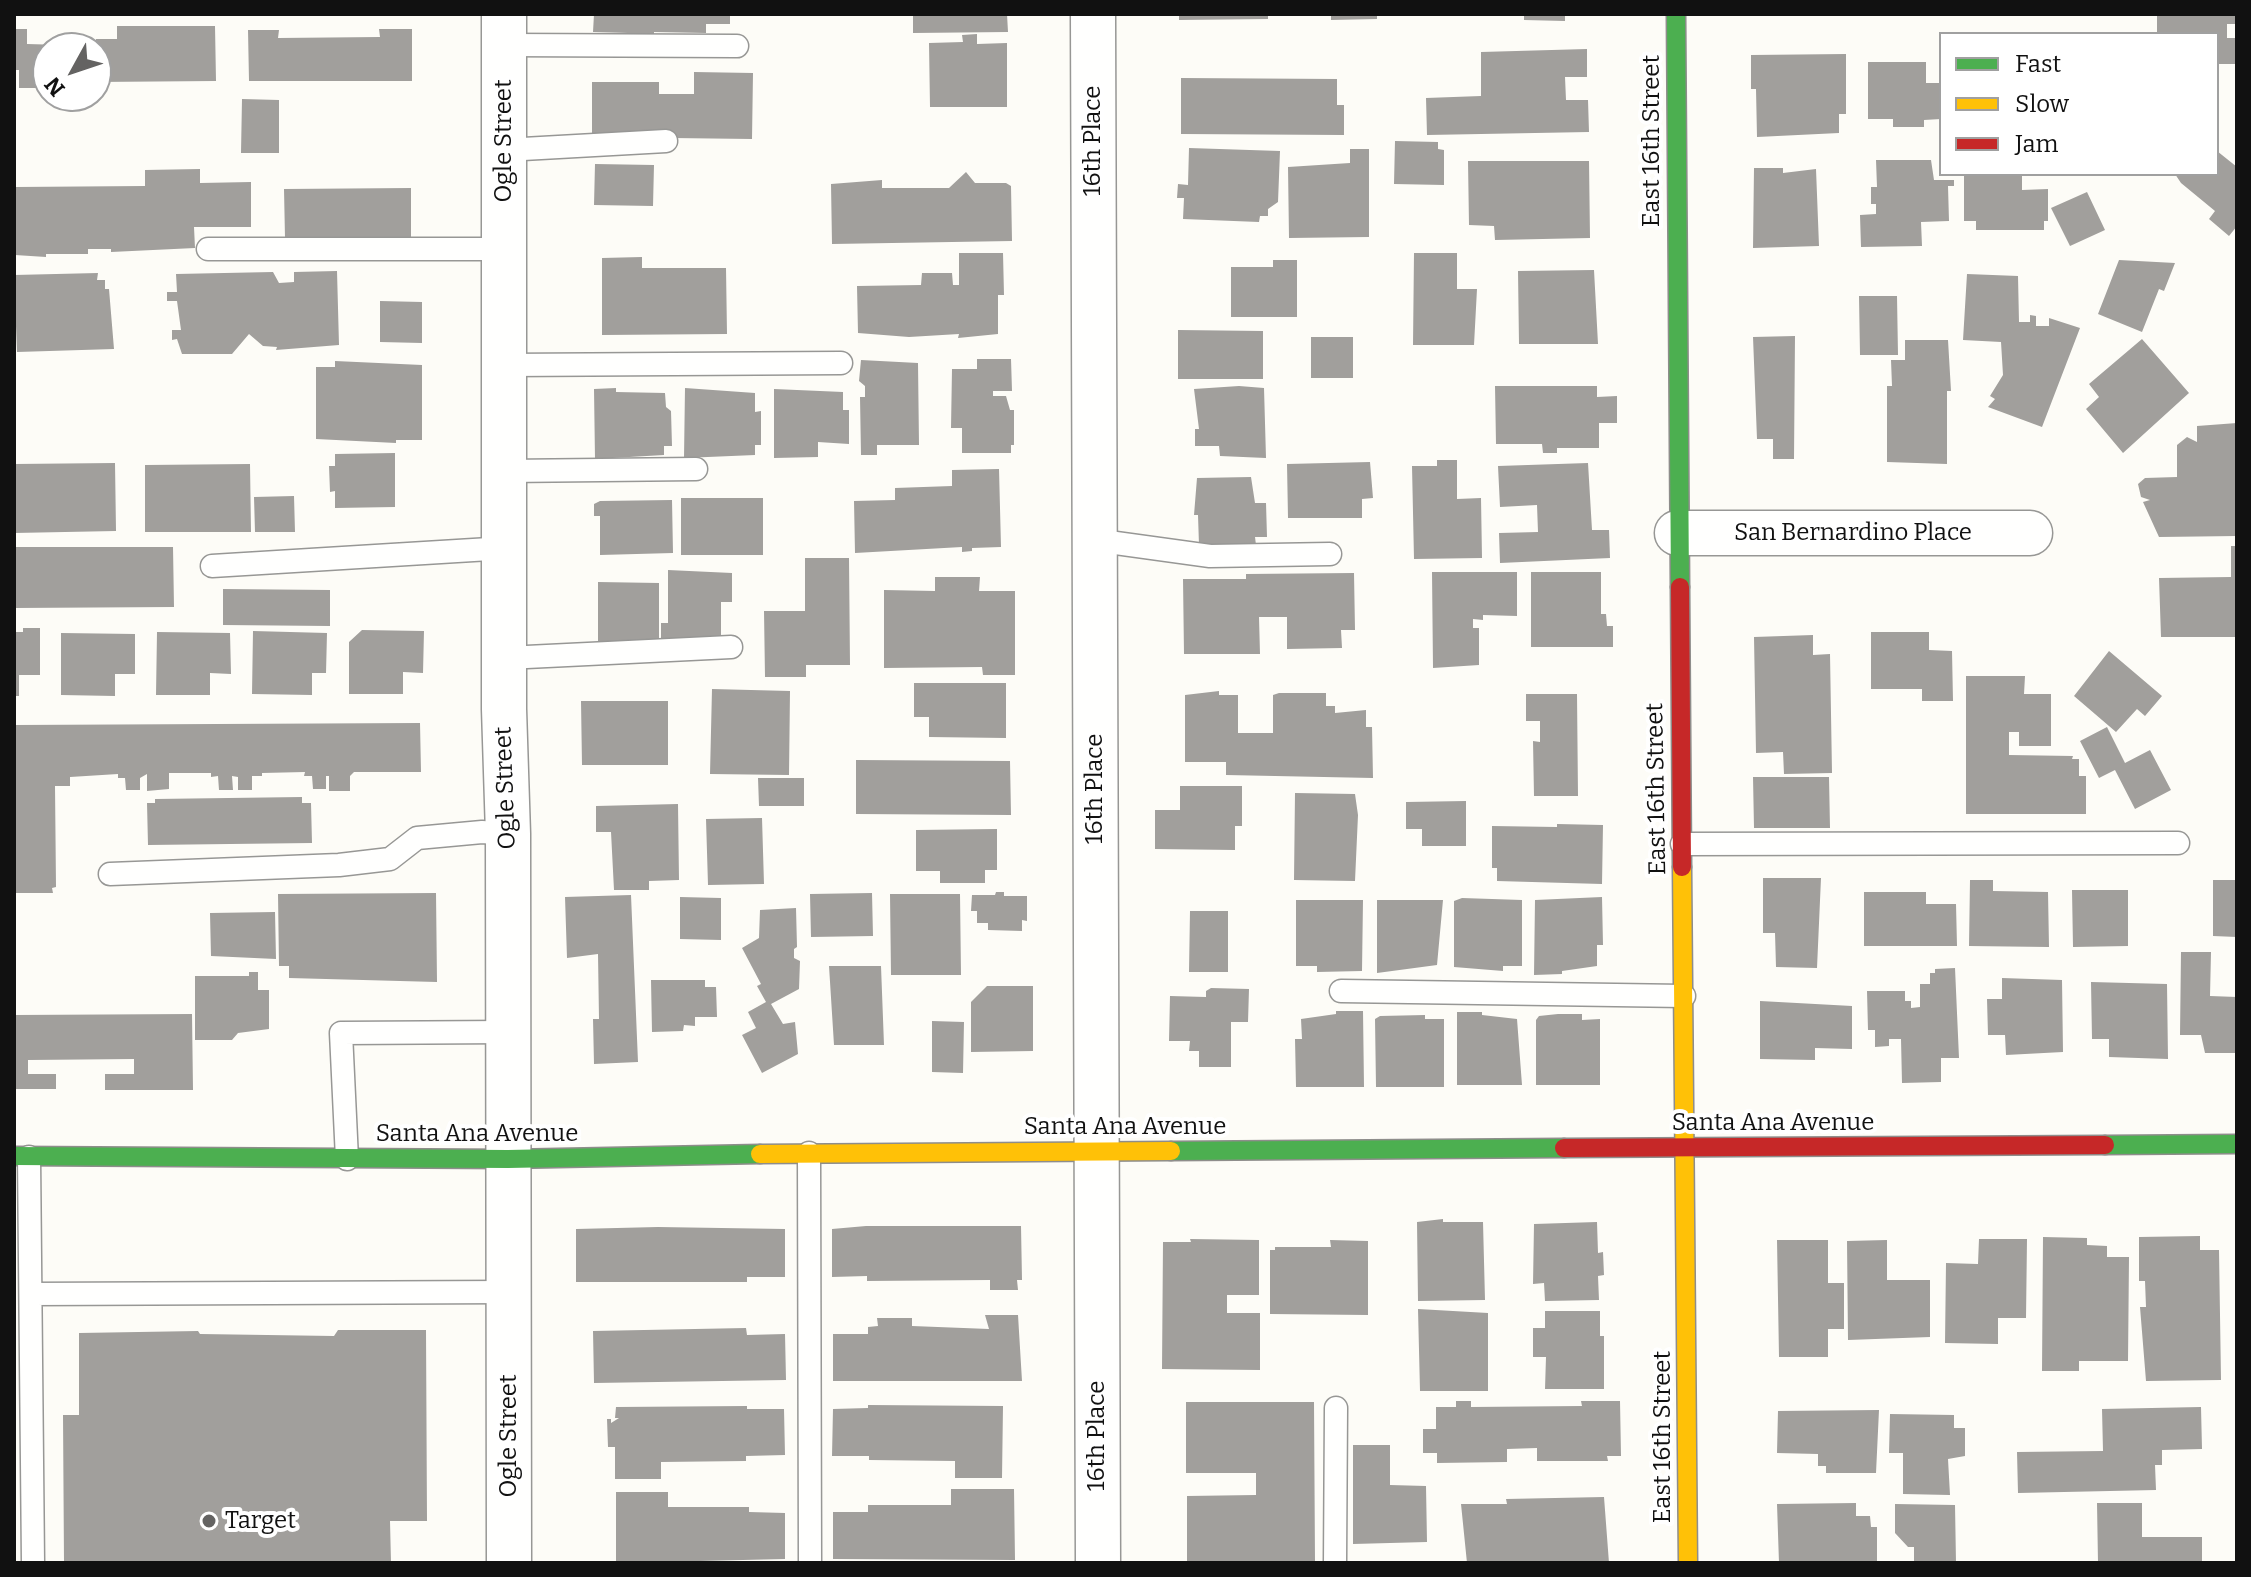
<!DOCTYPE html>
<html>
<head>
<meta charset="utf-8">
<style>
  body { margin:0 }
  #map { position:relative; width:2251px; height:1577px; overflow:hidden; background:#fdfcf7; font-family:Bitter,serif }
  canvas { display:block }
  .frame { position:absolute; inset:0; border:16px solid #111; pointer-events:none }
  .legend { position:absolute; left:1939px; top:32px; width:280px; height:144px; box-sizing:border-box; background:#fff; border:2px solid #a0a0a0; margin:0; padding:10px 14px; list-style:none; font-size:24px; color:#111 }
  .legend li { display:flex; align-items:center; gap:16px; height:40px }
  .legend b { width:40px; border:2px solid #a0a0a0 }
  .north { position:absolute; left:32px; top:32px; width:80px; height:80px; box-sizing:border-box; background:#fff; border:2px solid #a0a0a0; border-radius:50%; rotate:230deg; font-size:22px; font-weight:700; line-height:32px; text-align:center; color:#111 }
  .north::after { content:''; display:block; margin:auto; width:28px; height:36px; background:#646362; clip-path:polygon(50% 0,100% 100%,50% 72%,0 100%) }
</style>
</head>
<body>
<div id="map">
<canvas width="2251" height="1577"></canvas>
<div class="frame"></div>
<ul class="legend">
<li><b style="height:10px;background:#4caf50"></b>Fast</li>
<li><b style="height:10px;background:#ffc107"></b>Slow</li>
<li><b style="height:10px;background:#c62828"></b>Jam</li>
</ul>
<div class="north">N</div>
</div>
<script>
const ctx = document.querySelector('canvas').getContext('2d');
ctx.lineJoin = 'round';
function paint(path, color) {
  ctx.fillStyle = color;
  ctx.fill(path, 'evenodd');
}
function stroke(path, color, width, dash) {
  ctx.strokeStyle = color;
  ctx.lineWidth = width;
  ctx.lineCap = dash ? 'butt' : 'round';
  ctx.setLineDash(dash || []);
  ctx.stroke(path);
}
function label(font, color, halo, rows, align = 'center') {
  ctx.font = font + ' Bitter,serif';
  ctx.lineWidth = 8;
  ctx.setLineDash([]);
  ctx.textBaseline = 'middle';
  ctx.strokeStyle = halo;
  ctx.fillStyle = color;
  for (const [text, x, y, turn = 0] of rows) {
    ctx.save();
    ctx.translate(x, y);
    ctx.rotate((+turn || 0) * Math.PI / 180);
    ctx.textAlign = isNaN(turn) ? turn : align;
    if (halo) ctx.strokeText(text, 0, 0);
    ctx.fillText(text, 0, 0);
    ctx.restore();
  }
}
paint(new Path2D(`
  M594 14H730V24H706V33L654 32V39L628 38V33L593 32Z
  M913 14H1007L1008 32 913 33Z
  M1179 14H1268V19L1179 20Z
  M1331 14H1377V19L1331 20Z
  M1524 14H1565V21L1524 20Z
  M2157 14H2237V24H2227V38H2237V64H2219L2217 34H2157Z
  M117 26H215L216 81 96 82V39H117Z
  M14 29H27V44L63 45V48H48V88H19V70H14Z
  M379 29H412V81H249L248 30H279L278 38 380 37Z
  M977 34V44L1007 43V107H930L929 43 963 42 962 35Z
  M1587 49V77H1565L1566 100H1588L1589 132 1427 135 1426 98 1481 96V52Z
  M1846 54V114H1839V133L1757 137 1756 89H1751V55Z
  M1868 62H1926V83H1941V119L1924 120V127H1893V119H1868Z
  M694 72 753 73 752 139 592 137V82H659V94H694Z
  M1181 78 1337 79V105H1344V135L1181 134Z
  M242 99 279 100V153H241Z
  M1395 141 1438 142V149L1444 150V185L1394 184Z
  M1189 148 1280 151 1278 202 1268 209V216H1260L1259 222 1183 219 1184 198H1177L1178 184 1188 185Z
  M1350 149H1369V237L1289 238 1288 167 1350 163Z
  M2217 151 2237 167V226L2229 236 2209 219 2215 211 2181 183 2175 174H2217Z
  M1876 160H1931L1934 180H1954V186H1948L1949 221 1921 222 1922 246 1861 247 1860 215 1876 214V204H1871V187H1877Z
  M1468 161H1589L1590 238 1495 240 1494 226 1469 225Z
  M595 164 654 165 653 206 594 205Z
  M1754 168H1783V173L1816 169 1819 246 1753 248Z
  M200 169V183L251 182V227H194L195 248 111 252V249H88V254H46V257L15 255V187L145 186V170Z
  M966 172 975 183H1006L1011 186 1012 241 832 244 831 184 882 180V188H949Z
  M1964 174H2022V190L2048 189V221H2044V230H1976V221H1964Z
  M411 188V237L316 238V241L285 238 284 189Z
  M2087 192 2105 230 2070 246 2051 208Z
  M959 253H1003L1004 295H998V334L958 338 959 334 909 337 858 333 857 286 921 285 922 273H952L953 285H959Z
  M1414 253H1457V289H1477L1474 345H1413Z
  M642 257V268H726L727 334 602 335V258Z
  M1273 260H1297V317H1231V267H1273Z
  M2119 260 2175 263 2164 291 2159 289 2142 332 2098 314Z
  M1594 270 1598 344H1519L1518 271Z
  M337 271 339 345 276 350 277 347 263 346 249 334 232 354H182L177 339 172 340V330H181L177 301H167V292H177L176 274 273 272 279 283 294 282V272Z
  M98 273 97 280H105V289H109L114 349 17 352 14 275Z
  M1967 274 2018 276 2019 322H2030V315L2036 316V326H2049V318L2080 328 2042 427 1988 407 1995 399 1990 396 2003 375 2001 342 1963 340Z
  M1859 296H1897L1898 355H1860Z
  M380 301 422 302V343L380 342Z
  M1178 330 1263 331V379H1178Z
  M1795 336 1794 459H1773V439H1757L1753 337Z
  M1311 337H1353V378H1311Z
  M2142 339 2189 393 2123 453 2086 409 2099 397 2089 384Z
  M1905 340H1948L1951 391H1947V464L1887 462V386H1892L1891 360H1905Z
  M977 359H1011L1012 391H993V396H1006L1010 410H1014V445H1011V453H962V428H951L952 369H977Z
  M861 360 918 363 919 445H877V455H861L860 397H865V386L859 381Z
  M335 361 422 365V440H396V443L316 439V367H335Z
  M1239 386 1264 388 1266 458 1220 456 1219 446H1195V429H1199L1194 389Z
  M1495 386H1597V397L1617 396V423H1599V448H1557V453H1543L1542 444H1496Z
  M616 388V392L665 393 666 407 671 411 672 446H664V455L595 459 594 389Z
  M685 388 755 393V412L761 411V445H755V455L684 458Z
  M774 389 843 392V410H849V444L818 442V457L774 458Z
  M2237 423V536L2159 537 2143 502 2150 500 2141 497 2138 484 2145 478 2177 477V445L2187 437 2197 442V426Z
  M395 453V507L335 508V491L330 492 329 466H335V454Z
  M1437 460H1457V499L1481 498 1482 558 1414 559 1412 466H1437Z
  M1370 462 1373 498 1362 499V518H1288L1287 464Z
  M115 463 116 531 14 533V464Z
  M1588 463 1592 530H1609L1610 558 1500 563 1499 533 1538 532 1537 505 1500 507 1498 466Z
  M250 464 251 532H145V465Z
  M999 469 1001 547 972 548V551L962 552V547L855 553 854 501 895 500V488L952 486V470Z
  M1251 477 1255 503H1266L1267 537H1255L1256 545H1199L1198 515H1194L1197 478Z
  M294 496 295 532H255L254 497Z
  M681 498H763V555H681Z
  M672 500 673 553 600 555V516H594V504L600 501Z
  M2231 546H2237V637H2161L2159 578 2231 577Z
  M14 547H173L174 607 14 608Z
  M805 558H849L850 665H806V677H765L764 611H805Z
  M668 570 732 573V602H721V646L661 640V623H668Z
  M1432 572H1517V616L1483 615V620L1473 619V628H1479V665L1433 668Z
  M1531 572H1601V614H1606L1607 626H1613V647H1531Z
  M1354 573 1355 630H1341L1342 648 1287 649V617H1259L1260 654H1184L1183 579H1246V574Z
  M935 577H980L979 591H1015V675H983L982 667 884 668V590L935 591Z
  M598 582 659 583V642L598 643Z
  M223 589 330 590V626L223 625Z
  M23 628H40V675H19V696H14V632H23Z
  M362 630 424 631 423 673 403 672V694H349V642Z
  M253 631 327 633 326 673H312V695L252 694Z
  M157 632 230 633 231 674 210 673V695H156Z
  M1871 632H1929V650L1952 651 1953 701H1922V689H1871Z
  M61 633 135 634V674H115V696L61 695Z
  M1813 635V655L1830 654 1832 773 1784 774 1783 752 1756 753 1754 637Z
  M2109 651 2162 696 2145 716 2137 709 2116 732 2074 696Z
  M1966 676H2025L2024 694H2051V746H2019V732H2009V755L2073 756 2072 759H2079V776H2086V814H1966Z
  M914 683H1006V738L929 737V717H914Z
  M712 689 790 691 789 775 710 774Z
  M1219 691V695H1238V733H1273V695L1279 693H1326V706H1335V713L1366 710V727H1372L1373 778 1226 775V762H1185V695Z
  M1526 694H1577L1578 796H1534L1533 741 1540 742V721H1526Z
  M581 701H668V765H582Z
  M420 723 421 772H354L350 776V791H329V776H326V789H313L312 776H304L305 772 262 773V776H252V790H238V777L232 776 233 790H219L218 776 211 777V773H169V789L147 791V774L140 778V790H126L125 778H118V774L70 777V786H55L56 887 52 888 53 893H14V725Z
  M2107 727 2125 763 2150 750 2171 790 2135 809 2115 770 2099 778 2080 741Z
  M856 760 1010 761 1011 815 856 814Z
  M1753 777H1829L1830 828H1754Z
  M758 778H804V806H759Z
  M1180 786H1242V826H1235V850L1155 849V810H1180Z
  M1295 793 1355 794 1358 815 1355 881 1294 880Z
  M302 797V803H311L312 843 148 845 147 803H155V799Z
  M1466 801V846H1422V829H1406V802Z
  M678 804 679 880 649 881V890H614L611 832H596V806Z
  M762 818 764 884 708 885 706 819Z
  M1557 824 1603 825 1602 884 1497 881V868H1492V826L1557 827Z
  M997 829V870H985V883H940V871H916V830Z
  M1763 878H1821L1817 968 1776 967 1775 933H1763Z
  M1970 880H1993V891L2048 892 2049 947 1969 946Z
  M2213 880H2237V937L2213 936Z
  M2072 890H2128V946L2073 947Z
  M996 892H1004V896H1027V921L1022 920V931L988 930V923H977V911H971L972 895H995Z
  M1864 892H1926V904H1956L1957 946H1864Z
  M436 893 437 982 289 978V966H279L278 894Z
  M872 893 873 936 811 937 810 894Z
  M890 894H960L961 975H891Z
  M631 895 638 1062 594 1064 593 1019H599L598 954 567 958 565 897Z
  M680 897 721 898V940L680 939Z
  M1602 897 1603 945H1597V966L1562 971V974L1534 975 1535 900Z
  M1462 898 1522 900V966H1503V971L1454 967V901Z
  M1296 900H1363L1362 971 1317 972V966H1296Z
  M1377 900H1443L1437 965 1377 973Z
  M796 908 797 947 794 949V958L800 961 799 989 771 1004 783 1024 795 1022 798 1054 762 1073 742 1035 756 1028 748 1012 766 1002 757 986 761 984 742 948 759 938 760 910Z
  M1190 911H1228V972H1189Z
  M275 912 276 959 211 956 210 913Z
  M2181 952H2211L2210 996 2237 997V1053H2205L2201 1035H2180Z
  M829 966H881L884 1045H834Z
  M1955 968 1959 1058H1941V1082L1902 1083 1901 1039H1889V1046L1875 1047V1030H1868L1867 991H1905V1001H1911V1008L1920 1007V984H1930V973H1935V969Z
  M249 972H258V990H269V1029L238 1033 232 1040H195V976H249Z
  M2002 978 2062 980 2063 1052 2006 1055 2005 1035H1988L1987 999H2002Z
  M651 980H705V987H716L717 1017H695V1026L684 1025 683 1031 652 1032Z
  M2091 982 2167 984 2168 1059 2109 1057V1039H2092Z
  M987 986H1033V1051L971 1052V1002Z
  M1211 988 1249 989 1248 1022H1231V1067H1199V1051H1189L1190 1041H1169L1170 996 1206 997V991Z
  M1760 1001 1852 1006V1049L1815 1048V1060L1760 1059Z
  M1336 1011H1363L1364 1087H1296L1295 1039H1302L1301 1019 1336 1014Z
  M1457 1012H1482V1015L1517 1019 1522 1085H1457Z
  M192 1014 193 1090H105V1074H134V1059L28 1060V1074H56V1089H14V1015Z
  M1558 1014H1582V1020L1600 1019V1085H1536V1020L1539 1016Z
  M1425 1015V1019H1444V1087H1376L1375 1019 1380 1016Z
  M932 1021 964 1022 963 1073 932 1072Z
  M1443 1219V1222H1483L1485 1300 1418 1301 1417 1222Z
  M1597 1222 1598 1253 1603 1252 1604 1275 1598 1276 1599 1300 1545 1301 1544 1283 1533 1284 1534 1224Z
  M866 1226H1021L1022 1280H1017L1018 1290H990V1280L867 1281V1276L832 1277V1229Z
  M658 1227 785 1229V1277H747V1282H576V1229Z
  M2200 1236V1250H2219L2221 1380 2146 1381 2140 1307H2146L2145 1281H2139V1237Z
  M2043 1237 2087 1238V1245L2107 1246V1257H2129L2128 1361H2079V1371H2042Z
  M1190 1239 1259 1240V1295H1227V1313H1260V1370L1162 1369 1163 1242H1191Z
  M1979 1239H2027L2026 1318H1998V1344L1945 1343 1946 1263 1978 1264Z
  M1330 1240 1368 1241V1315L1270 1314V1250H1275V1247H1331Z
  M1777 1240H1828V1283H1844V1329H1828V1357H1779Z
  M1887 1240V1280H1930V1337L1848 1340 1847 1241Z
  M1418 1309 1488 1313V1391H1420Z
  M1545 1311H1600V1336H1604V1389H1545L1546 1357H1533V1328H1545Z
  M985 1315H1018L1022 1381H833V1334H868V1327L878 1326 877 1318H912V1326L989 1329Z
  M746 1328 747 1335 785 1334 786 1380 594 1383 593 1331Z
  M338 1330H426L427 1521H390L391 1563H64L63 1415H79V1333L198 1331 200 1334 334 1336Z
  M1456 1401H1471V1407L1582 1406 1581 1401H1620L1621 1456H1607L1608 1461H1537V1448L1507 1449V1462L1437 1463V1453H1423V1429H1436V1407H1456Z
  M1186 1402H1314L1315 1563H1187V1496L1256 1495V1473H1186Z
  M868 1405 1003 1406 1002 1478H955V1461L869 1460V1456H832L833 1409 868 1408Z
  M747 1406V1409H784L785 1455 746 1456V1461L661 1462V1479H615V1447H608L607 1419H611V1423L619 1418H615L616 1407Z
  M2201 1407 2202 1449 2162 1450V1465H2155L2156 1490 2018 1493 2017 1452 2103 1451 2102 1409Z
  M1879 1410 1876 1473H1826V1466H1818V1454L1777 1453 1778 1411Z
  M1890 1414 1954 1415V1428H1965V1456L1948 1459 1950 1495 1903 1494V1453H1889Z
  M1353 1445H1390V1485L1426 1486 1427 1542 1353 1544Z
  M951 1489H1014L1015 1560 833 1559V1512H868V1505H951Z
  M616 1492H668V1507H749V1512L785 1513V1559L616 1563Z
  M1604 1497 1609 1563H1467L1461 1504H1507L1506 1499Z
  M1856 1503V1516H1870L1871 1527H1877V1562L1779 1563 1777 1504Z
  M2097 1503H2142V1537H2202V1563H2098Z
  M1895 1504 1955 1505 1956 1563H1914V1547H1908L1895 1533Z`), '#a19f9c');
const lane = new Path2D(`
  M505 45 737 46
  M505 150 666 141
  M208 249H503
  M506 365 841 363
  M506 471 696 469
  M1094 540 1210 556 1330 554
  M212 566 506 548
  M506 658 731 647
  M1682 844 2178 843
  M110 874 339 865 390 859 417 838 482 832 508 834
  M1341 991 1684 996
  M809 1153 810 1563
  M29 1157 33 1563
  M347 1159 341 1033 508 1032
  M31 1294 508 1292
  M1335 1563 1336 1408`);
const street = new Path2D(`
  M504 14V709L508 834 509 1563
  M1093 14 1098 1563
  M1677 533H2030`);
const fast = new Path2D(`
  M1676 14 1680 587
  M2105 1145 2237 1144
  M1171 1151 1564 1148
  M14 1156 508 1159 760 1154`);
const slow = new Path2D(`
  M1682 867 1688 1563
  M760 1154 1171 1151`);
const jam = new Path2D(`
  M1680 587 1682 867
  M1564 1148 2105 1145`);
stroke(lane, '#979795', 25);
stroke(street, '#979795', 47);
stroke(fast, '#8e8d8b', 21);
stroke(slow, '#8e8d8b', 21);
stroke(jam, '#8e8d8b', 21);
stroke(lane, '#fffffe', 22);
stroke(street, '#fffffe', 44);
stroke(fast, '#4caf50', 18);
stroke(slow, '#ffc107', 18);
stroke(jam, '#c62828', 18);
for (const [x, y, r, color] of [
  [209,1521,8,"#646362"]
]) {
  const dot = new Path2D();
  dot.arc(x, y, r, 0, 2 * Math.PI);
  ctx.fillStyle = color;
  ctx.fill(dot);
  stroke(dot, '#fff', 3);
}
label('24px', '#111', '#fff', [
  ["Ogle Street",504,141,-90],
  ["16th Place",1093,141,-90],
  ["East 16th Street",1652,141,-90],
  ["San Bernardino Place",1853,533],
  ["Ogle Street",506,788,-92],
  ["16th Place",1095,789,-90],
  ["East 16th Street",1657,789,-91],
  ["Santa Ana Avenue",1773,1123],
  ["Santa Ana Avenue",1125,1127],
  ["Santa Ana Avenue",477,1134],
  ["Ogle Street",509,1436,-90],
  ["16th Place",1097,1436,-90],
  ["East 16th Street",1663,1437,-90]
]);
label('24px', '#111', '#fff', [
  ["Target",225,1521]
], 'left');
</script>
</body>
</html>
